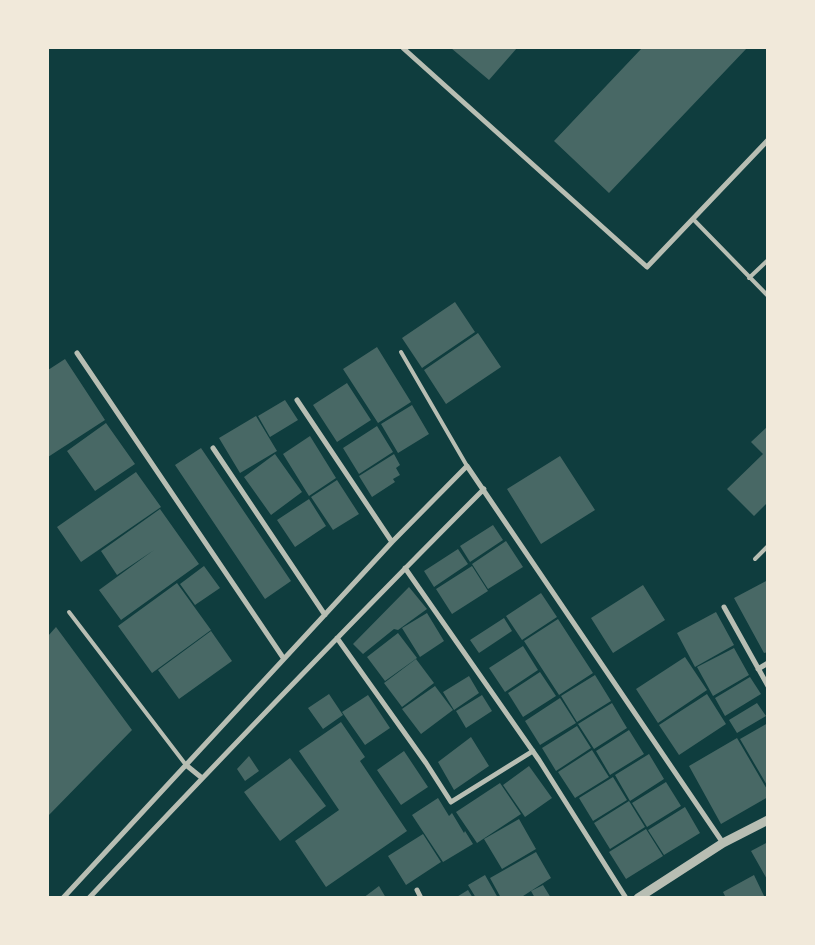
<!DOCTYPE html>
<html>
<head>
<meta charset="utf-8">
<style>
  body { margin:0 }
  #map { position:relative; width:815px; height:945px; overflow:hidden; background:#0f3d3e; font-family:Roboto,sans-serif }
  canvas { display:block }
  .frame { position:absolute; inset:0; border:49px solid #f1e9da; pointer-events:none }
</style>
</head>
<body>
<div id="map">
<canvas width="815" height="945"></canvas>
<div class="frame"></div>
</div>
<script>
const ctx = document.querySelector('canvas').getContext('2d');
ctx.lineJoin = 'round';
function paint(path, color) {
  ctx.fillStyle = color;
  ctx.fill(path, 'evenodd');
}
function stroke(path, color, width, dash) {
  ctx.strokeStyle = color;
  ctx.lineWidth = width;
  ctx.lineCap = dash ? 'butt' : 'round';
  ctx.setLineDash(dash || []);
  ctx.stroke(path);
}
paint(new Path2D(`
  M451 48H517L489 80Z
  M642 48H747L609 193 554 141Z
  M455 302 475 332 422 368 402 338Z
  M478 333 501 367 446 404 424 370Z
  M377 347 411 402 378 423 343 369Z
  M65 359 105 420 48 457V370Z
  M347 383 371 420 337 442 313 405Z
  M285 400 298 420 270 437 258 416Z
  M412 405 429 434 398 453 381 424Z
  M256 416 277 451 240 473 219 438Z
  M106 423 135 464 95 491 67 451Z
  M377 426 393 452 359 474 343 448Z
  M768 426V502L754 516 727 489 763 454 751 442Z
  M310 436 336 478 309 496 283 454Z
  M201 448 291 581 265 599 175 465Z
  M275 454 302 492 271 515 244 477Z
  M394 454 400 465 396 468 400 475 393 479 395 482 372 497 359 476Z
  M560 456 595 510 541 544 507 489Z
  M136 472 161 507 81 562 57 527Z
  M337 480 359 514 333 530 311 497Z
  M309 499 326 526 295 547 277 520Z
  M160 509 199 564 121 620 99 590 154 550 117 575 101 551Z
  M493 525 503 540 470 562 460 546Z
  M506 541 523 567 488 589 472 564Z
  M458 549 468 564 434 587 424 571Z
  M204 566 220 588 195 605 180 584Z
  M472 566 488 591 452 614 436 589Z
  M768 580V652L764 653 734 598Z
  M177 583 211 630 152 673 118 626Z
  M643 585 665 620 613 653 591 618Z
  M409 587 427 609 398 630 394 629 363 654 353 644Z
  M541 593 557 617 522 640 506 616Z
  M716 612 734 645 695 667 677 633Z
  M427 613 444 641 420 657 402 628Z
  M504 618 512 631 479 653 470 640Z
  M558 619 593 673 559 695 524 641Z
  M56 627 132 730 48 816V636Z
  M211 631 232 661 179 699 158 670Z
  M398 633 417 658 385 681 367 657Z
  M523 646 538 670 505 692 489 668Z
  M734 648 749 675 713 696 697 667Z
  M685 657 707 690 658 723 636 689Z
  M416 659 434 683 402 707 384 683Z
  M540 672 556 696 523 717 508 693Z
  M595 675 611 701 577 722 561 696Z
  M469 676 479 693 454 710 443 692Z
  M750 677 761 694 725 716 715 698Z
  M435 686 453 710 421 734 402 709Z
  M329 694 343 715 323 729 308 708Z
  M707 694 726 724 679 755 659 725Z
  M368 695 390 728 365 745 342 712Z
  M482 695 492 711 466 728 456 711Z
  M560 698 576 723 540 745 525 721Z
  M612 703 627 728 594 749 578 724Z
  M757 703 766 716 737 733 729 720Z
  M341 722 365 757 360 761 407 831 326 887 295 841 339 810 299 751Z
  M768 723V787L740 739Z
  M577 726 591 748 556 771 542 748Z
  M629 730 644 754 610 775 596 751Z
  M471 737 489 766 454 790 438 762Z
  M737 738 768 791V797L721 824 689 766Z
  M592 750 609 777 575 798 558 772Z
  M404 751 428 787 401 805 377 770Z
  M649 754 664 779 630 801 615 775Z
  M249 756 259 771 245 781 237 769Z
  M290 758 326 806 280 841 244 792Z
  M529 766 552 798 525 817 503 785Z
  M613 777 627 800 593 821 579 798Z
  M666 782 681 806 647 827 632 803Z
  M500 783 521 814 477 843 456 812Z
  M438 798 449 816 452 813 464 833 465 831 473 844 443 862 412 815Z
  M629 801 645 827 610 849 594 823Z
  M685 807 700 833 664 855 648 830Z
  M519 819 536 849 502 869 484 839Z
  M646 829 663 856 626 879 609 852Z
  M423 834 441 862 406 885 388 856Z
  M768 842V881L751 851Z
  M536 852 551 878 520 898H501L490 878Z
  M485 875 498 898H476L468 885Z
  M754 875 765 898H726L723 892Z
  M543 885 551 898H535L531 891Z
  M379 886 386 898H363Z
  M468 890 473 898H455Z`), '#486865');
stroke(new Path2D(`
  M693 219 768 296
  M749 278 768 260
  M401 352 467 466
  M755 559 768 546
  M69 612 186 765`), '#b8beb3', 4);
stroke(new Path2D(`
  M403 48 647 267 768 140
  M77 353 284 659
  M297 400 392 542
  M213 448 325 615
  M405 568 539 760 626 898
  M724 607 768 686
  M337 638 426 763 451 802 533 751
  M758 669 768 663
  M186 765 202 778
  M417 890 421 898
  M63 898 392 542 467 466 723 843
  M89 898C219 760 350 623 484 489`), '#b8beb3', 5);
stroke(new Path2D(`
  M638 898 723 843 768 820`), '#b8beb3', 9);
</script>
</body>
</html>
